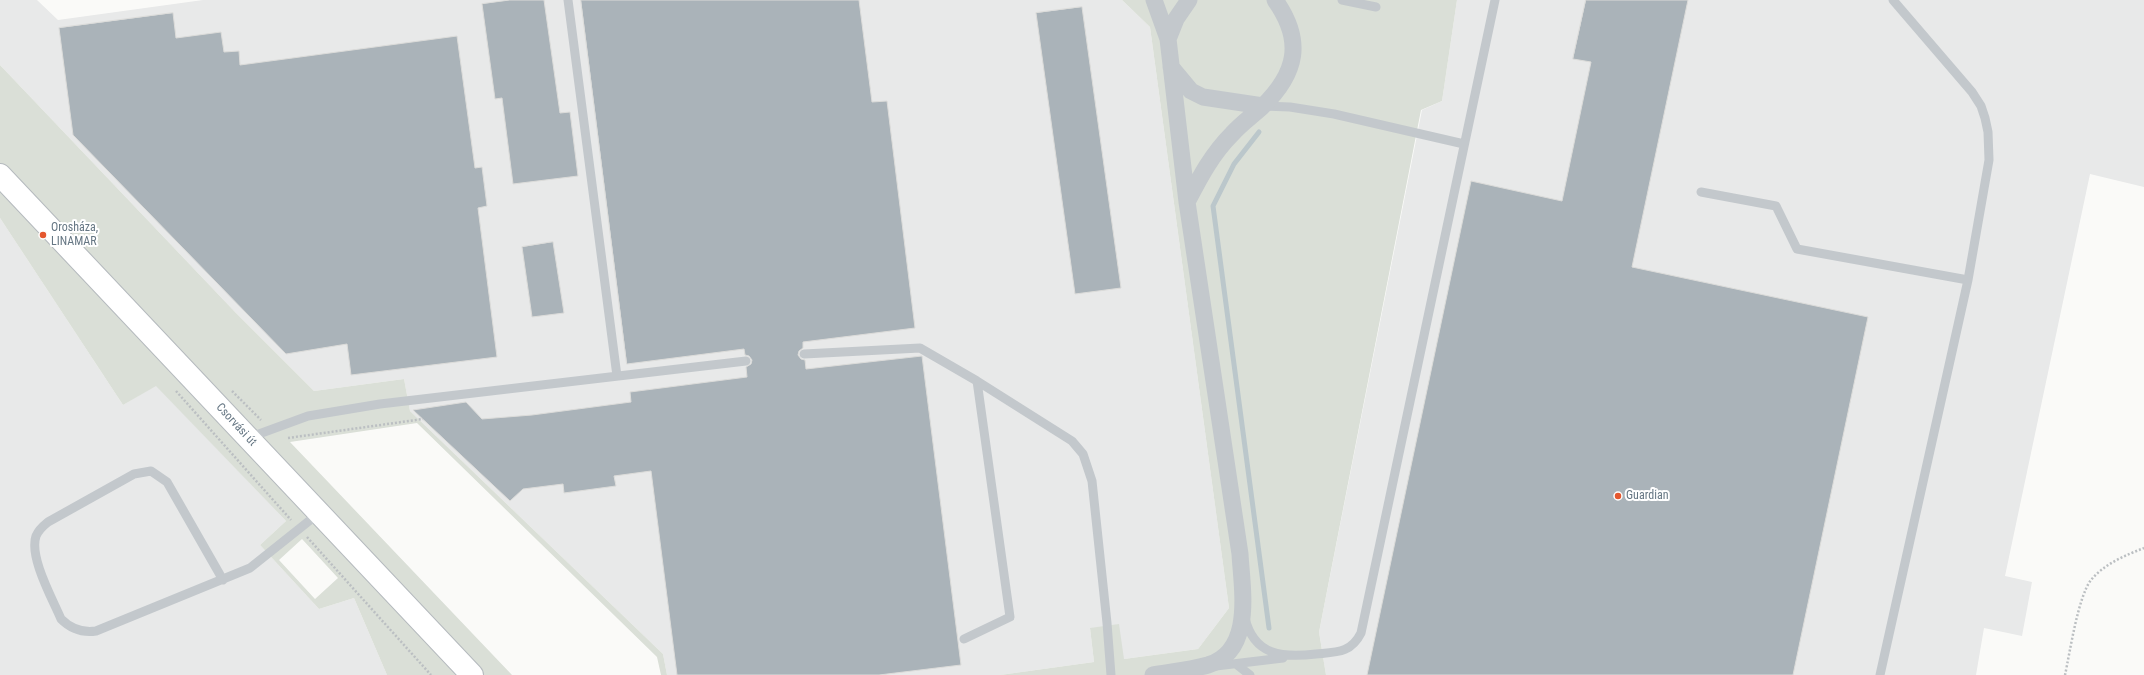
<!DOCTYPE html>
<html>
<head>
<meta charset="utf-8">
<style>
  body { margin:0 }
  canvas { display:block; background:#fafaf8 }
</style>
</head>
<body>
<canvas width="2144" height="675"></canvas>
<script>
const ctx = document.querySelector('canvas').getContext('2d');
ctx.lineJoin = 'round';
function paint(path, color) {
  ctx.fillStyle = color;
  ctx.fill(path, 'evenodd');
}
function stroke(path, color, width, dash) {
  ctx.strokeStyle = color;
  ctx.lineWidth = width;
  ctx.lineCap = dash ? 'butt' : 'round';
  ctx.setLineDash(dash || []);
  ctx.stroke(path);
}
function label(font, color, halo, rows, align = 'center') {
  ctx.font = font + ' "Roboto Condensed",sans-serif';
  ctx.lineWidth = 4;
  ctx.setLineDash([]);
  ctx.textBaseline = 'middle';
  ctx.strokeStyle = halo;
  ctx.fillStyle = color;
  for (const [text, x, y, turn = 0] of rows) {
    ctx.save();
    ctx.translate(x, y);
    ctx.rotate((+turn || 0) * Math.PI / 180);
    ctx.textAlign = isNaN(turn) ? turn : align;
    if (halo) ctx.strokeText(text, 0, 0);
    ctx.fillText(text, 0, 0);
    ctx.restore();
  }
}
paint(new Path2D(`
  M0 0H37L58 20 203 0H1122L1150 27 1229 608 1198 649 1124 659 1090 628 1094 662 1000 675H667L663 654 410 411 404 379 314 391 236 313 0 65Z
  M1457 0H2144V187L2090 174 2005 576 2032 582 2022 636 1984 628 1976 675H1326L1319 632 1422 110 1442 101Z
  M0 218 123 405 156 385 286 521 260 545 319 609 354 598 387 675H0Z`), '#e8e9e9');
paint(new Path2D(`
  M1122 0H1457L1442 101 1421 110 1319 632 1326 675H1000L1094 662 1090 628 1119 624 1124 659 1198 649 1229 608 1150 27Z
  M0 65 236 313 314 391 404 379 410 411 663 654 667 675H661L657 657 417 423 290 442 512 675H387L354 598 319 609 260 545 286 521 156 386 123 405 0 218ZM302 539 338 578 315 599 279 560Z`), '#dadfd7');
stroke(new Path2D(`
  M1259 132 1234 164 1213 206 1269 628`), '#bbc7cb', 5);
const building = new Path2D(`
  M510 0H544L560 113 570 112 578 176 513 184 502 98 495 99 482 4Z
  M581 0H859L872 102 887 101 915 328 803 342V348L799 351 798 355 801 359 805 360 806 369 922 356 961 665 879 675H677L651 471 614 476 616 486 564 493 563 484 523 489 510 501 413 410 466 402 482 419 532 415 631 402 630 392 747 377 746 367 751 364 752 360 749 356 745 355 744 349 627 364Z
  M1586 0H1688L1632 267 1868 317 1793 675H1367L1471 181 1562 201 1591 62 1573 59Z
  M1082 7 1121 288 1075 294 1036 13Z
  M173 13 176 38 221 32 224 52 239 51 240 65 457 36 475 168 482 167 487 206 478 208 497 357 351 375 347 344 286 354 73 135 59 28Z
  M553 242 564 313 532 317 522 247Z`);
paint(building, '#aab3b9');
stroke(building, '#dcdcda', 1);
const primary = new Path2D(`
  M0 175 472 675`);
stroke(primary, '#b5babe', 24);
stroke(new Path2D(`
  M176 391 291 520
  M232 391 261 420
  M288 438 423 419
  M307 537 431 675
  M2065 675C2070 652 2078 597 2091 580 2104 564 2126 555 2144 548`), '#bbbfc2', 2.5, [2, 2]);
stroke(new Path2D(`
  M568 0 617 376
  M1342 0 1376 7
  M1263 106 1290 107 1334 114 1464 144
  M1701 192 1776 206 1797 249 1968 280
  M804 354 920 348 977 381 1072 441 1083 454 1092 481 1107 623 1111 675
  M248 438 308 416 380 404 746 361
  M223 580 167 482 151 471 134 474 48 522C43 526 39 529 36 536 29 557 52 598 61 619 71 629 82 633 96 631L250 568 319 513
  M1245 618C1254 656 1283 658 1316 654 1337 652 1351 653 1361 633L1495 0
  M964 639 1010 617 977 381
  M1236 664 1250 675
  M1216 666 1283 658
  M1880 675 1968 280 1989 160 1988 132 1985 118 1981 106 1972 92 1893 0`), '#c3c8cc', 9);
stroke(new Path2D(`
  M1168 39 1176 19 1189 0
  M1171 67 1191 91 1203 97 1263 106
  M1187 202C1200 177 1212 154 1232 134 1241 124 1252 116 1262 107 1297 73 1304 41 1275 0
  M1153 675C1171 672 1190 670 1208 665 1254 651 1242 590 1240 554L1187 202 1168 39 1154 0`), '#c3c8cc', 17);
stroke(primary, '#fff', 22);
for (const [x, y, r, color] of [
  [43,235,4,"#e4572e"],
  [1618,496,4,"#e4572e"]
]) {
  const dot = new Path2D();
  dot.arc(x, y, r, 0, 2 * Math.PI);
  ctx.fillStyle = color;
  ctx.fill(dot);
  stroke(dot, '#fff', 1.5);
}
label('12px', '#657683', '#fff', [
  ["Orosháza,",51,228],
  ["LINAMAR",51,242],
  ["Guardian",1626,496]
], 'left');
label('12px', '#657683', '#fff', [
  ["Csorvási út",236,425,47]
]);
</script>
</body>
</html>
